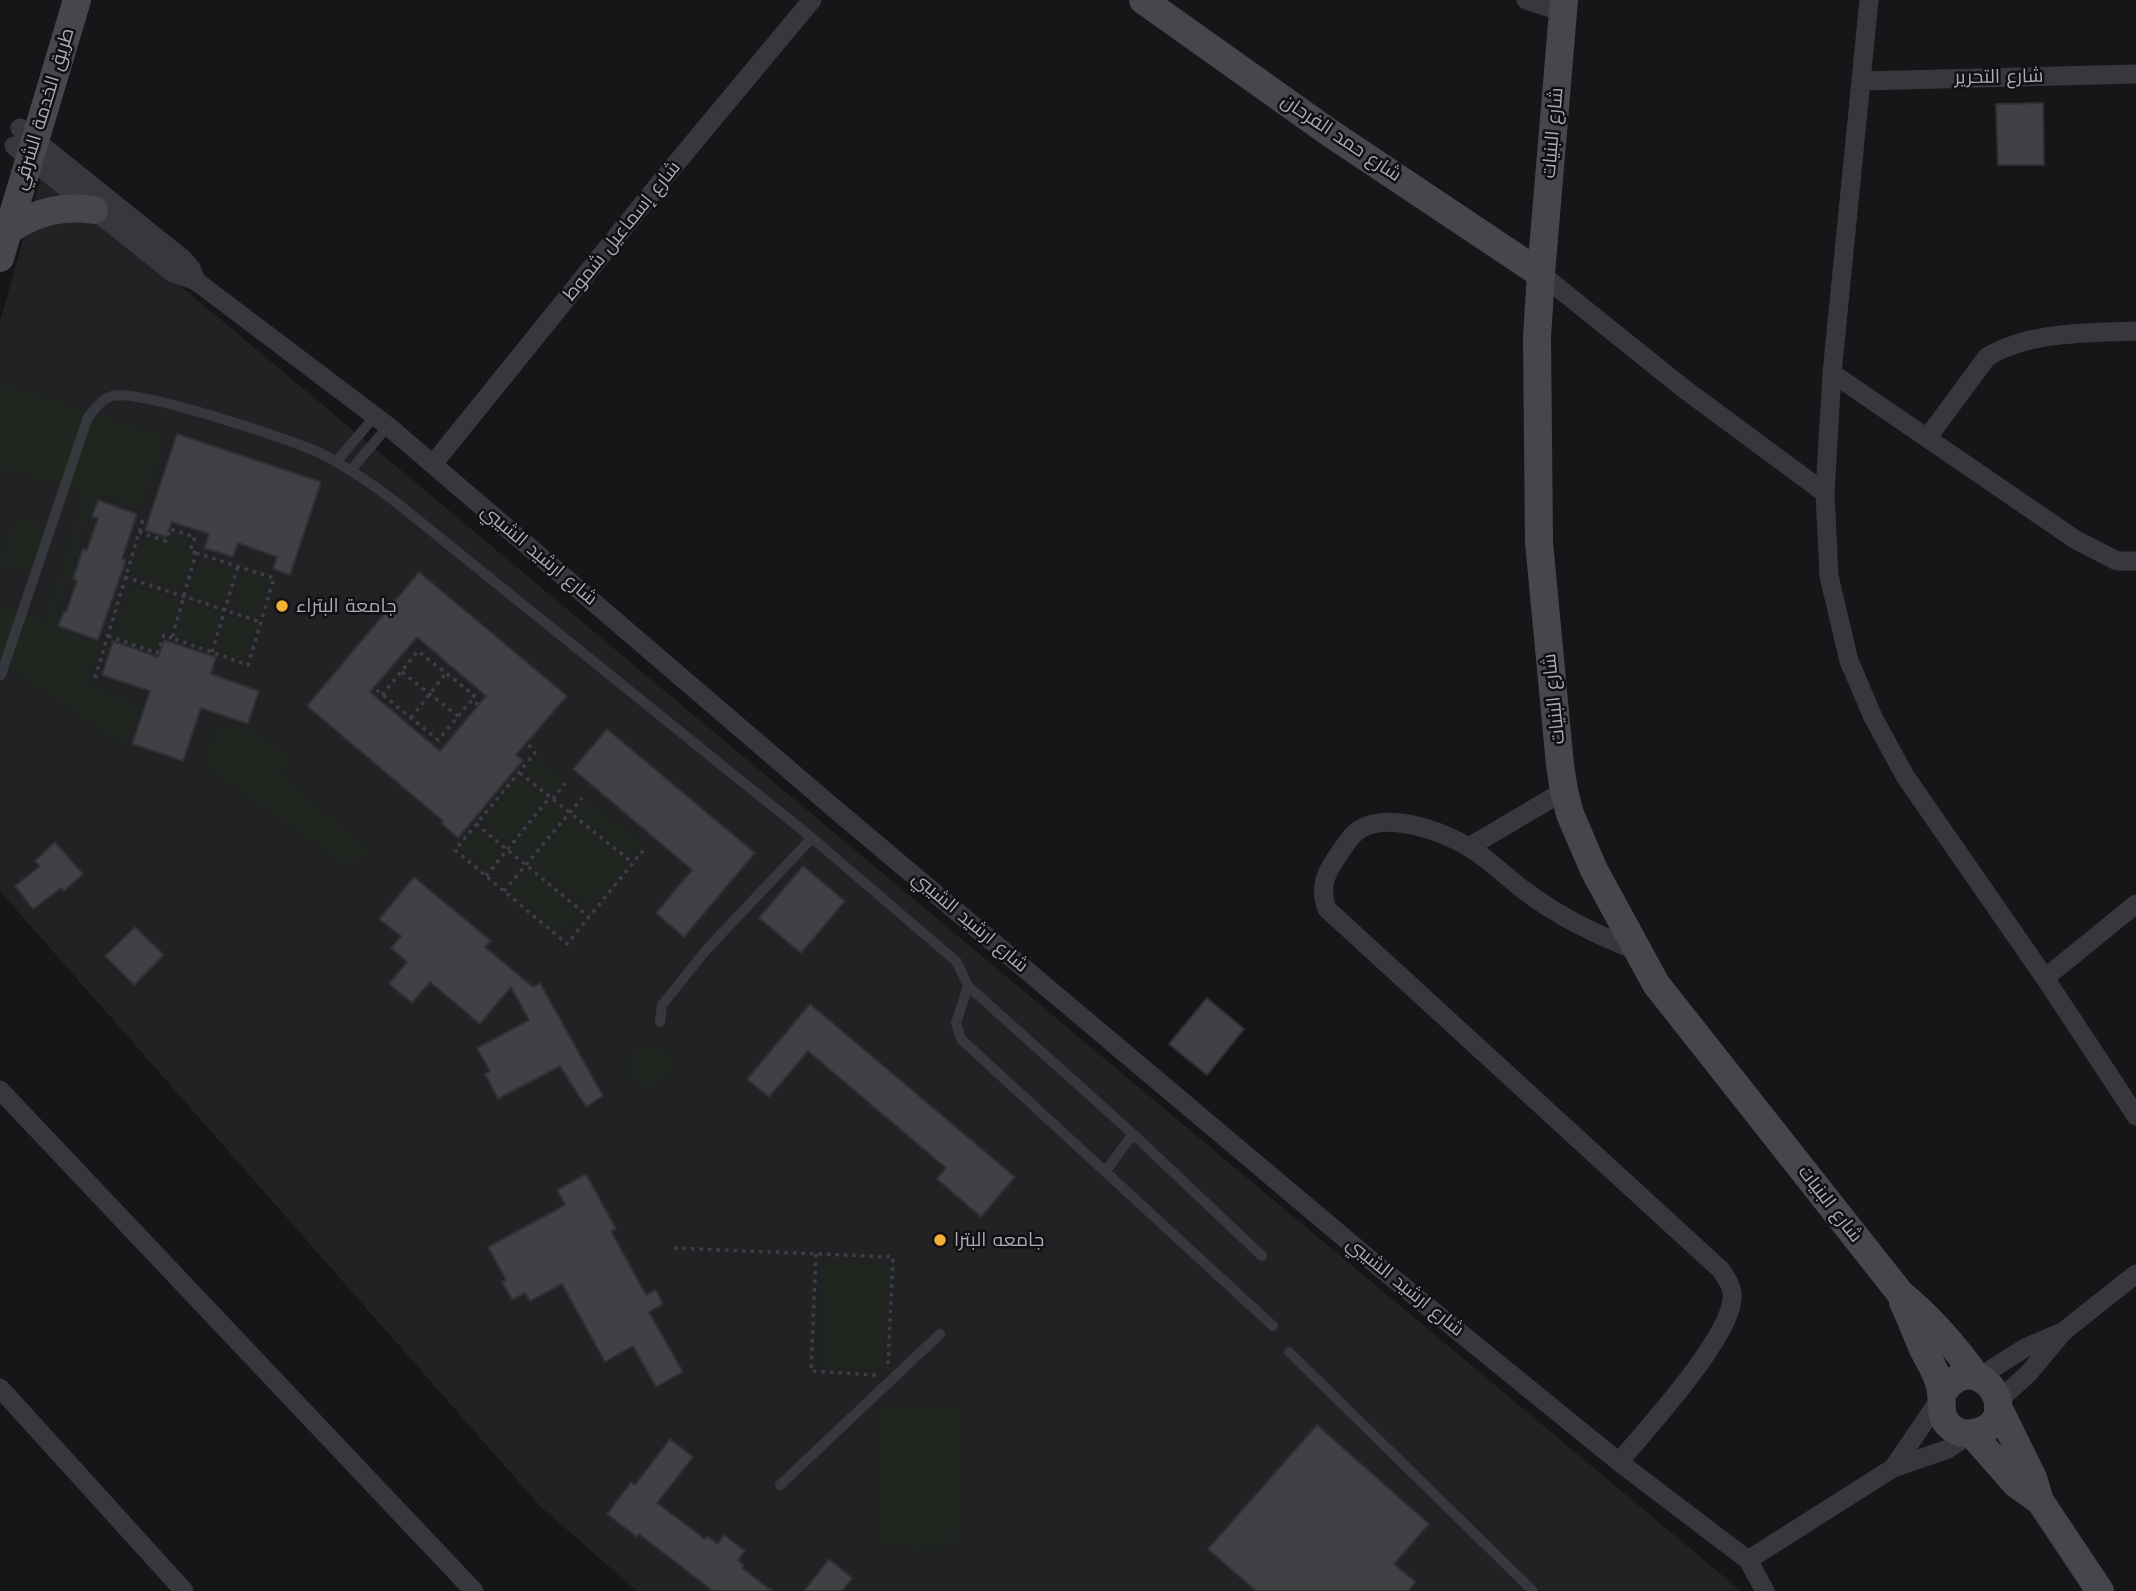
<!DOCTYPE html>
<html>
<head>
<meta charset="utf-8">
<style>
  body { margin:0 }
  canvas { display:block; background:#161618 }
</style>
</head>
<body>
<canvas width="2136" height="1591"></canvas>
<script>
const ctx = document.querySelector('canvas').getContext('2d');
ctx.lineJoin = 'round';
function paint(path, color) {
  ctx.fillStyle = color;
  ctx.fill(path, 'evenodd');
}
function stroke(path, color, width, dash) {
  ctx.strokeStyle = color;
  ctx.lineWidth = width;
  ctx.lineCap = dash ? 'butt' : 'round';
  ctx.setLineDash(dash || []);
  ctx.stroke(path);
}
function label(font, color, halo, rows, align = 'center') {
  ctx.font = font + ' "Work Sans",Cairo,sans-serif';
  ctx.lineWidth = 5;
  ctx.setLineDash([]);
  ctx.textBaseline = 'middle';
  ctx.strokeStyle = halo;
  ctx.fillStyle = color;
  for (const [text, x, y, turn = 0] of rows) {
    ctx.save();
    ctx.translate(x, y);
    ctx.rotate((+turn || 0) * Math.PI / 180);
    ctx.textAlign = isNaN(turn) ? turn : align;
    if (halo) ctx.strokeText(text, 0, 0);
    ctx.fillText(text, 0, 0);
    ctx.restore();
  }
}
paint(new Path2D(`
  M43 171 1741 1591H637L540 1506 0 891V321Z`), '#222225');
paint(new Path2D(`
  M0 384 164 436 142 507 96 493 52 628 99 645 86 685 138 705 125 746 0 661V605L46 622 85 493 2 467 0 471Z
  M16 517 55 530 41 576 1 564Z
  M171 534 189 539 185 552 191 555 180 588 134 573 145 537 168 544Z
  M201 561 233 571 222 604 191 593Z
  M244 572 268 579 257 615 233 608Z
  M132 586 179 601 169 631 163 630 156 650 115 637Z
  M187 603 219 613 208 646 176 636Z
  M230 617 254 624 243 660 219 653Z
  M216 728 254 732 292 759 278 774 368 850 350 867 206 767Z
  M536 759 562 781 553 793 527 770Z
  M518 778 544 799 509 842 483 822Z
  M587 801 641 843 631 856 577 814Z
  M549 803 564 815 528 859 514 847Z
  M569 819 625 864 590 908 534 863Z
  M476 830 502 850 489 868 462 848Z
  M528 870 578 913 561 932 511 889Z
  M628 1065a21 21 0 1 1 42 0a21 21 0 1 1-42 0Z
  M824 1263 887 1266 883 1370 820 1368Z
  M879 1405 958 1406 956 1548 877 1547Z`), '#1e261f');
const building = new Path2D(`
  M2043 103 2044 165H1998L1996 104Z
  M177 434 321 482 290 575 273 569 277 557 238 543 233 557 204 548 209 534 172 522 166 537 145 530Z
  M98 500 137 514 122 559 126 560 98 640 58 626 64 611 66 612 77 581 73 579 83 549 87 550 98 518 92 517Z
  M419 572 567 696 516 755 523 760 458 838 441 823 443 821 307 706ZM417 637 486 696 440 751 370 692Z
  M164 640 216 657 211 674 259 691 248 724 201 708 183 761 132 744 150 691 102 675 113 641 158 657Z
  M607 729 755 853 684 937 656 913 692 870 573 769Z
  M55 842 83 874 64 891 61 888 33 909 15 886 40 866 35 861Z
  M803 866 845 901 801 953 759 918Z
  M414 877 491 941 485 947 533 987 540 983 603 1096 586 1107 560 1066 498 1099 485 1074 490 1071 477 1048 529 1020 511 987 480 1024 430 982 412 1003 389 984 407 962 391 948 401 936 379 919Z
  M135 927 164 955 134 985 105 956Z
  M1207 998 1244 1029 1207 1075 1169 1044Z
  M810 1004 1015 1177 981 1217 937 1179 946 1168 808 1051 769 1097 747 1079Z
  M586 1174 616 1229 611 1231 646 1295 656 1290 663 1304 649 1312 683 1372 656 1387 633 1346 605 1362 562 1284 530 1301 525 1293 512 1300 502 1282 506 1280 488 1247 565 1205 557 1190Z
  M1317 1425 1429 1524 1394 1564 1416 1582 1408 1591H1256L1208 1549Z
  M670 1439 693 1457 657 1503 705 1539 707 1536 718 1544 724 1535 745 1551 738 1560 744 1565 742 1568 772 1591H713L639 1534 637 1537 607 1514 631 1482 635 1485Z
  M829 1559 852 1578 842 1591H804Z`);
paint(building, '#404145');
stroke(building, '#303034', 2);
stroke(new Path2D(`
  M139 532 166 541 170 529 195 537 190 551 196 553
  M196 553 274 578 248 665 172 638Z
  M125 577 261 622
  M108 636 157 653 164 635 172 638
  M212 652 238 566
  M339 670 373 698 378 691 438 740 472 700 532 748 535 753 455 850 567 944 646 847
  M402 672 458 716
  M95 678 144 516
  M382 695 418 651 474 695 472 700
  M411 718 446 673
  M520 773 633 863
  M553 799 565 783
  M476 824 589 917
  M486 876 550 797
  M504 891 582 798
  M674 1248 893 1257 888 1364
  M816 1254 811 1371 877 1375`), '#3d3f44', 3.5, [3.5, 5]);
stroke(new Path2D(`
  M336 462 375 416
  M351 470 388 426
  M1 675 88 417C95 409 101 399 112 396 139 389 290 439 320 453 348 467 372 484 397 503L812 838 957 962 968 986 956 1023 961 1039 1273 1326
  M968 986 1133 1134 1262 1256
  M660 1022 662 1005 706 950 812 838
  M1105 1172 1133 1134
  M1289 1352 1533 1591
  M780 1485 940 1334`), '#37383d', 10);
stroke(new Path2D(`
  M1526 0 1563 12
  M1869 0 1832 373 1825 493 1829 576 1849 661 1873 717 1905 776 2045 978 2136 1116
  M1862 81 2136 74
  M20 128 183 259 191 268 196 281
  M14 146 173 273 196 281 388 426 829 804 1373 1262 1619 1462 1748 1560 1765 1591
  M1541 274 1683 388 1825 493
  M1832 373 2076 540 2117 561H2136
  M1928 437 1987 357C2030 331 2087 333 2136 331
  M433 464 659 184 812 0
  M1469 847 1564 791
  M2045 978 2136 904
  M0 1090 474 1591
  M1979 1377 2025 1348 2060 1333
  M0 1388 184 1591
  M1998 1401 2028 1374 2064 1331 2136 1274
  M1619 1462C1647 1429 1728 1340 1732 1300 1734 1289 1727 1279 1721 1270L1327 909C1320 890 1324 876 1335 860 1341 851 1347 841 1354 834 1381 808 1443 831 1470 848 1490 860 1506 877 1525 891 1559 917 1598 935 1637 951
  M1893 1468 1940 1399
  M1748 1560 1893 1468 1948 1449 1970 1434`), '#37383d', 19);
stroke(new Path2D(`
  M1143 0 1330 133 1541 274
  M1564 0 1541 274 1537 337 1539 542 1560 765 1564 791 1570 814 1594 870 1656 984 1900 1293C1929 1317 1954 1345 1976 1376
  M9 230C36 212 62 205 94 210
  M0 258 77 0
  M1903 1302C1910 1317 1916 1332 1922 1347 1929 1361 1940 1377 1941 1392 1943 1407 1938 1420 1955 1430 1963 1435 1972 1434 1981 1431 2026 1414 1974 1342 1942 1394
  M1998 1407 2033 1478 2040 1501 2100 1591
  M1972 1434 2016 1484 2040 1501`), '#45474d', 28);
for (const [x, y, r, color] of [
  [282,606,7,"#f2b134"],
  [940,1240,7,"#f2b134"]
]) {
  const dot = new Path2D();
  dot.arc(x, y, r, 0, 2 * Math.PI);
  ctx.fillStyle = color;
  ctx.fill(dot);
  stroke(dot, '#111113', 2.5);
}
label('19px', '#a8adb8', '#111113', [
  ["شارع التحرير",1999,77,-1],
  ["طريق الخدمة الشرقي",44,109,-73],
  ["شارع البنيات",1553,133,-85],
  ["شارع حمد الفرحان",1341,138,34],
  ["شارع إسماعيل شموط",622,231,-51],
  ["شارع ارشيد الشيبي",539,555,40],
  ["شارع البنيات",1554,699,-96],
  ["شارع ارشيد الشيبي",970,922,40],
  ["شارع البنيات",1830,1204,52],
  ["شارع ارشيد الشيبي",1405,1287,39]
]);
label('19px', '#a8adb8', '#111113', [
  ["جامعة البتراء",296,606],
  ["جامعه البترا",954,1240]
], 'left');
</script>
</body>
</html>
